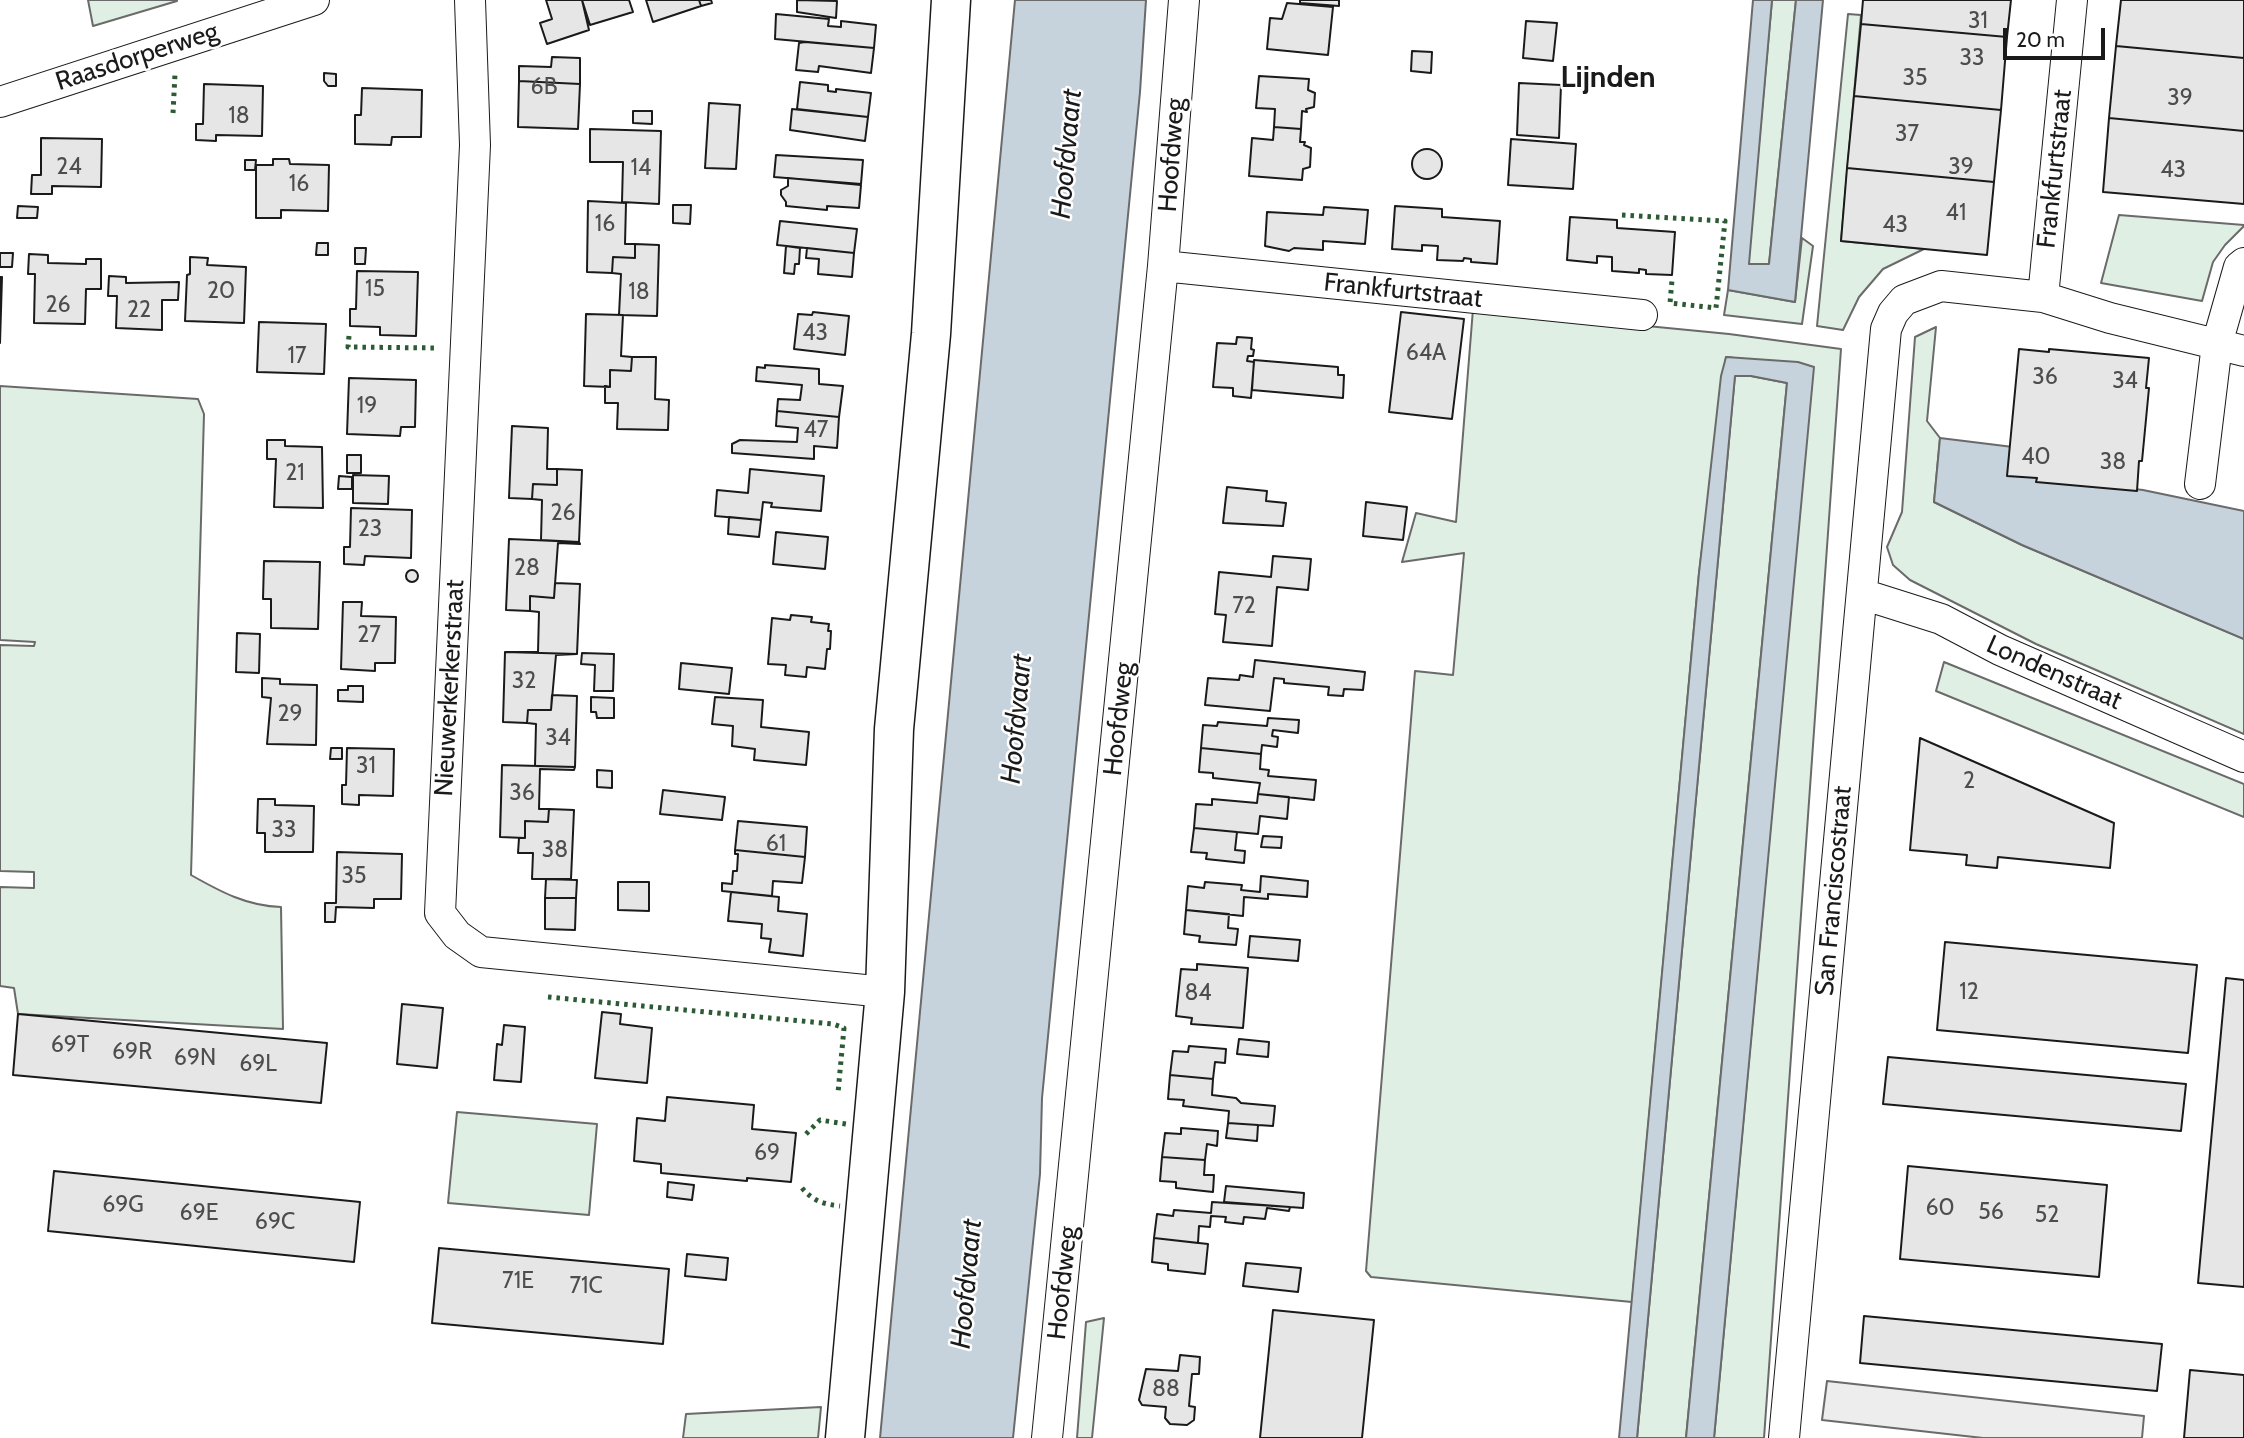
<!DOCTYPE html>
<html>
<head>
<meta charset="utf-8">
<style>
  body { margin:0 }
  #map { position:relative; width:2244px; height:1438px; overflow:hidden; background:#fff; font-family:Cabin,sans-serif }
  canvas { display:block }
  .scale { position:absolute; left:2003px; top:28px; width:102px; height:32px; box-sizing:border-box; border:4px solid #1a1a1a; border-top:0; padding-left:9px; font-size:21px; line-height:24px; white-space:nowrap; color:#1a1a1a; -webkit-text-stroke:5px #fff; paint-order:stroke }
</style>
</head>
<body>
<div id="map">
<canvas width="2244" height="1438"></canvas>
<div class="scale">20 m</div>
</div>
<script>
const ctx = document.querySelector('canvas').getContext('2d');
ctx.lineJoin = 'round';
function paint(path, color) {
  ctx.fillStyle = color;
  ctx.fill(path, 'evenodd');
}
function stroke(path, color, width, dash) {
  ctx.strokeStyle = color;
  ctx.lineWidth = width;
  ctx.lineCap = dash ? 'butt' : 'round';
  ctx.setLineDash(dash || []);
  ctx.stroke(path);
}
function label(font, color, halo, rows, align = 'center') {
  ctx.font = font + ' Cabin,sans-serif';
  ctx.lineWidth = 5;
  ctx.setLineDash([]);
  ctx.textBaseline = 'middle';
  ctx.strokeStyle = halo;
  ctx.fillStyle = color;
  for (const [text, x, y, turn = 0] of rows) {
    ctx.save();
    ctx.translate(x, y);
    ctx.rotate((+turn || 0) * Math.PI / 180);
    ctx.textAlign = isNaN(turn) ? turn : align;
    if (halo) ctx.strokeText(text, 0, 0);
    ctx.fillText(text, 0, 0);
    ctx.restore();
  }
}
const green = new Path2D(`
  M88 0H177V1L93 26Z
  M1772 0H1796L1769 264H1748Z
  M1848 14 1861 15 1841 241 1924 249 1883 269 1859 297 1843 330 1817 326Z
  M2119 215 2244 225V226L2225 245 2213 262 2202 301 2101 283Z
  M1802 238 1813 246 1802 324 1724 315 1728 290 1795 302Z
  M1473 309 1729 334 1841 349 1764 1438H1714L1813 367 1726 357 1699 573 1632 1302 1371 1277 1366 1271 1415 671 1453 675 1464 553 1402 562 1416 513 1456 522Z
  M1936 327 1927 421 1940 438 1934 502 2022 545 2244 639V734L2036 644 1910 580 1893 565 1887 547 1902 512 1915 337Z
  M1735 375 1751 376 1787 383 1686 1438H1637Z
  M0 386 198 399 204 414 191 875C221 892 247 906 281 907L283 1029 18 1014 14 988 0 986V887L34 888V872L0 871V645L34 646 35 642 0 640Z
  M1944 662 2244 784V817L1936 691Z
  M457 1112 597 1124 589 1215 448 1203Z
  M1104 1318 1092 1438H1077L1086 1322Z
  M821 1407 818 1438H683L686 1414Z`);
paint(green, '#e0efe3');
stroke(green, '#6a6a6a', 2);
const parking = new Path2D(`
  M1827 1381 2144 1416 2142 1438H1983L1822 1420Z`);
paint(parking, '#ededed');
stroke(parking, '#6a6a6a', 2);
const water = new Path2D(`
  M1015 0H1146L1140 92 1042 1098 1040 1174 1013 1438H880Z
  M1753 0H1772L1749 264H1769L1796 0H1823L1795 302 1728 290Z
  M1726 357 1798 362 1814 367 1714 1438H1686L1787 383 1751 376H1735L1637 1438H1619L1699 573 1721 376Z
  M1940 438 2013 447 2010 474 2143 490 2244 511V639L2022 545 1934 502Z`);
paint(water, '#c6d2dc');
stroke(water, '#6a6a6a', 2);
const building = new Path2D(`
  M546 0H582L589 30 547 44 540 23 552 19Z
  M582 0H629L633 12 590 25Z
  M646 0H699L701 6 653 22Z
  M699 0H711L712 3 701 6Z
  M797 0 837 1 836 18 797 12Z
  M1300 0H1339V6L1300 3Z
  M1863 0H2011L2007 37 1861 24Z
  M2121 0H2244V58L2116 46Z
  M1287 3 1333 7 1328 55 1267 49 1270 18 1282 19Z
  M776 14 829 19 828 26 841 27V21L876 25 874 48 775 39Z
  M1526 21 1557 23 1553 61 1523 58Z
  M1861 24 2007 37 2001 110 1854 96Z
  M805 42 874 48 871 73 819 66 818 72 796 70 799 43Z
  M2116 46 2244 58V131L2109 118Z
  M1412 51 1432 52 1431 73 1411 71Z
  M552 57 580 58V84L519 81V66L551 67Z
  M324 73 336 74V86H328L324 81Z
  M1259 76 1309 79 1308 90 1315 93 1314 107 1306 109 1307 112 1302 111 1301 129 1274 127 1275 109 1256 108Z
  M519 81 580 84 578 129 518 127Z
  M800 82 828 85V91L836 92V89L871 93 868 117 797 109Z
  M1519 83 1561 85 1559 138 1517 135Z
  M204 84 263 86 262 136 216 135V141L196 140V124H203Z
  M362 88 422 90 421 137H392L391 145 355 144V115H361Z
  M1854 96 2001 110 1994 182 1847 168Z
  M709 103 740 105 736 169 705 168Z
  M792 109 868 117 865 141 790 130Z
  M633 111H652V124L633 123Z
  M2109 118 2244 131V204L2103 192Z
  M1274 127 1301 129 1300 142H1305L1304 145 1311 148 1310 167 1303 169 1302 180 1249 176 1252 138 1273 140Z
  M590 129 661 131 659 204 622 202 623 162H590Z
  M41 138 102 139 101 187 52 186V194H31L32 175H41Z
  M1511 139 1576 144 1573 189 1508 185Z
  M1412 164a15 15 0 1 1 30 0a15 15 0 1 1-30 0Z
  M776 155 863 160 861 184 774 177Z
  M273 159H289L290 164 329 165 328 211 281 210V218H256V165H273Z
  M245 160H256L255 170H245Z
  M1847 168 1994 182 1987 255 1841 241Z
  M788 178 861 185 859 208 827 206V210L786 206V202L781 195V190L788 186Z
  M588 201 626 203 625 244H635V258L613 257 612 273 587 272Z
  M673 205H691L690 224 673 223Z
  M18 206 38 207 37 218H17Z
  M1395 206 1442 209V217L1500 221 1497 264 1471 262V259L1464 258 1463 261 1437 260 1438 246 1422 245V251L1392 249Z
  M1324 207 1368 210 1365 244 1323 241V250L1294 248 1289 251 1265 246 1267 212 1323 215Z
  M1570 217 1617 220V228L1675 232 1672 275 1646 274V270L1639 269V273L1612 271V257L1597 256V263L1567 260Z
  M780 221 857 229 854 253 777 245Z
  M317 243H328V255H316Z
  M635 244 659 245 657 316 619 315 621 274 612 273 613 257 635 258Z
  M786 246 800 248 799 264H795L794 274 784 273Z
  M355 248H366L365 264H355Z
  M807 248 854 253 852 277 818 274 819 259 806 258Z
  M0 253H13L12 267H0Z
  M29 254 48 255V263L86 264V259H101V289H86L85 324 34 323 35 274H28Z
  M190 257 208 258 207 265 246 267 244 323 185 321 187 275 190 274Z
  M357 271 418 272 416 336 380 335V327L350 326V309H356Z
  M109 276 126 277V283L179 282 178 300H162V330L116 328 117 296H108Z
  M0 277H2L0 343Z
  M813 312 849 316 845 355 794 349 798 314 812 315Z
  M1401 312 1464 319 1452 419 1389 412Z
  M586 314 623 315 621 356 632 357 631 371 610 370V387L584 386Z
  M259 322 326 324 324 374 257 372Z
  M1237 337 1252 338 1251 349 1254 350 1253 356H1248L1247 361 1254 362 1251 398 1233 396V388L1213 387 1217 343 1236 344Z
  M2019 349 2049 352V349L2149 358 2146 388H2149L2142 461H2139L2137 491 2036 482 2037 478 2007 476Z
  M632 357H656L655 399 669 400 668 430 617 429 618 403H605V386L610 387V370L631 371Z
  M1254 360 1338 367V375H1344L1343 398 1252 390Z
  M765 365 819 369V384L843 386 839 417 777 411 778 399 800 400 802 385 756 381 757 367 765 368Z
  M349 378 416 380 415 427H401L400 436 347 434Z
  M777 411 839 417 837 448 814 446V459L732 453V444L740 440 797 442 798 428 776 426Z
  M512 426 548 428 547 469H557V485L533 484 532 499 509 498Z
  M267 440H285V446L322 447 323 508 274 507 276 459H267Z
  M347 455H361V473H347Z
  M557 469 582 470 579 542 541 540 542 500 532 499 533 484 557 485Z
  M750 469 824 476 821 511 771 507 772 503 763 502 761 520 715 516 717 490 748 493Z
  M353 475 389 476 388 504 353 503Z
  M339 476 352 477V489H338Z
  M1227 487 1267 491 1266 501 1286 503 1283 526 1223 523Z
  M1366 502 1407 507 1403 540 1363 536Z
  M351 508 412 510 411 558 365 556 364 565 344 564V547H350Z
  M729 517 761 520 759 537 728 534Z
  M776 532 828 537 825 569 773 564Z
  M509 539 579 542 580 544 558 543 554 598 530 596V611L506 610Z
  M1273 556 1311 559 1308 590 1277 587 1272 646 1223 642 1226 615 1215 614 1219 572 1271 577Z
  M264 561 320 562 318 629 271 628V599H263Z
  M406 576a6 6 0 1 1 12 0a6 6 0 1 1-12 0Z
  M555 583 580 584 577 654 505 652H538L539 612 530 611V596L554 598Z
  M343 602H362L361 616 396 617 395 663H375V671L341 669Z
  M791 615 812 617 811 622 829 624 828 631H831L830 649H827L825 669 807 667 806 677 785 675 786 665 768 664 772 618 790 620Z
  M237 633 260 634 259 673 236 672Z
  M505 652 577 654 556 655 551 710H528L527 723 503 722Z
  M582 653 614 654 613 691H594L595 665 581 664Z
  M1255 660 1365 672 1363 690 1344 689 1343 696 1328 695 1329 687 1284 683V679L1274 678 1270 711 1205 705 1208 678 1239 680 1240 675 1253 677Z
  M681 663 732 668 729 694 679 689Z
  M262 678 280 679V684L317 685 316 745 267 744 271 698 262 697Z
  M348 686H363V702L338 701V690H348Z
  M552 695 577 696 575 767 535 766 536 724 527 723 528 710H551Z
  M591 697 614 698V718H597L596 712H591Z
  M715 697 763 700 761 727 809 732 806 765 754 760 755 749 732 746 733 726 712 724Z
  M1268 718 1299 720 1298 733 1273 730 1272 736 1278 737 1277 747 1262 745 1261 754 1201 748 1203 725 1217 726 1218 722 1267 726Z
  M1920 738 2114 823 2110 868 1998 857 1997 868 1966 865 1967 855 1910 850Z
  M331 748H342V759H330Z
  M347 748 394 749 393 796 359 795V805L342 804V785H346Z
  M1201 748 1261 754 1260 769 1269 770 1268 776 1316 780 1314 800 1258 794 1260 783 1213 778V773L1199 772Z
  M502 765 575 767 574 770 540 769 539 809H549L548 822 525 821V838L500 837Z
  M597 770 612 771V788L597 787Z
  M663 790 725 797 722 820 660 814Z
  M1258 794 1289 797 1287 819 1260 816 1258 834 1194 828 1196 804 1212 805V799L1257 803Z
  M258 799H275V805L314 806 313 852H265V833H257Z
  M549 809 574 810 571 879H532L533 853H518L519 838H525V821L548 822Z
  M738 821 807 827 805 857 735 850Z
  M1194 828 1237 832 1235 850 1245 851 1244 863 1206 859 1207 853 1191 852Z
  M1263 836 1282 837 1281 848 1261 847Z
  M735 850 805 857 802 883 773 881 772 896 722 891V883L732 884 733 871H737L738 854H735Z
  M337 852 402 854 401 899H374V908L336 907 335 922H325V903H336Z
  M1261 876 1308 881 1307 897 1268 894V899L1244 897 1243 916 1186 910 1188 886 1204 888 1205 882 1242 885 1241 890 1260 892Z
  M546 879 577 880 576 898H545Z
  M618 882H649V911L618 910Z
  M731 892 779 897 778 911 807 914 803 956 769 952 771 939 761 938 762 924 728 921Z
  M545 898H576L575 930 545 929Z
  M1186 910 1229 914 1228 928 1238 929 1236 945 1199 942 1200 936 1184 934Z
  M1250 936 1300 940 1298 961 1248 957Z
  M1945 942 2197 965 2188 1053 1937 1030Z
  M1197 964 1248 968 1243 1028 1191 1024 1192 1018 1176 1016 1181 969 1197 970Z
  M2226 978 2244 980V1287L2198 1283Z
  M402 1004 443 1008 437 1068 397 1064Z
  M602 1012 621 1014 620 1024 652 1028 647 1083 595 1078Z
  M18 1014 327 1043 321 1103 13 1075Z
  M504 1025 525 1027 521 1082 494 1080 497 1044 502 1045Z
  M1239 1039 1269 1042 1268 1057 1237 1054Z
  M1189 1046 1226 1049 1225 1063 1215 1062 1213 1079 1170 1075 1173 1051 1188 1052Z
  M1888 1057 2186 1084 2181 1131 1883 1104Z
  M1170 1075 1213 1079 1212 1095 1236 1098 1241 1103 1275 1106 1273 1126 1228 1123 1229 1111 1183 1106 1184 1100 1168 1099Z
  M667 1097 754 1105 752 1129 796 1133 791 1182 747 1178V1181L661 1173V1164L634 1161 637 1118 665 1121Z
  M1228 1123 1258 1125 1257 1141 1226 1138Z
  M1181 1128 1218 1131 1217 1146 1207 1144 1205 1160 1162 1157 1165 1133 1181 1134Z
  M1162 1157 1205 1160 1204 1175H1214L1213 1192 1176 1188V1182L1160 1181Z
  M1908 1166 2107 1185 2099 1277 1900 1259Z
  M54 1171 360 1202 354 1262 48 1231Z
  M668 1182 694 1185 692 1200 667 1197Z
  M1226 1186 1304 1193 1303 1208 1224 1202Z
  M1212 1202 1290 1207 1289 1211 1267 1208 1265 1219 1244 1217 1243 1224 1225 1222 1226 1217 1211 1216 1210 1227 1199 1226 1198 1243 1154 1238 1157 1214 1173 1216 1174 1210 1211 1213Z
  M1154 1238 1208 1244 1205 1274 1168 1270V1264L1152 1262Z
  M439 1248 669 1269 663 1344 432 1323Z
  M687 1254 728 1258 726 1280 685 1276Z
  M1246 1263 1301 1268 1298 1292 1243 1286Z
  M1273 1310 1374 1320 1362 1438H1260Z
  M1864 1316 2162 1344 2157 1391 1860 1363Z
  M1180 1355 1200 1357 1199 1374H1192L1189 1406 1195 1407 1194 1420 1187 1425 1170 1424 1165 1418 1166 1407 1142 1405 1139 1400 1146 1369 1178 1371Z
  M2190 1370 2244 1375V1438H2184Z`);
paint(building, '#e6e6e6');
stroke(building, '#1a1a1a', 2);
const street = new Path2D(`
  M470 0 475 145 440 913 457 935 481 952 885 992
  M0 102 314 0
  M1163 266 1642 315
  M2043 297 2072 0
  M2200 484 2217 344 2239 267 2244 263
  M1862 594 1941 619 2000 650 2244 757
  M1047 1438 1163 266 1184 0
  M1784 1438 1886 329 1893 313 1904 300 1941 286 2043 297 2110 318 2244 351`);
const secondary = new Path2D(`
  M845 1438 885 992 894 729 931 334 951 0`);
stroke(street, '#1a1a1a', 32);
stroke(secondary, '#1a1a1a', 41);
stroke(street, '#fff', 30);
stroke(secondary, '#fff', 38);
stroke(new Path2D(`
  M173 113 175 74
  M1622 215 1725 221 1716 308 1670 303 1672 280
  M349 336 348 347 437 348
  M548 997 833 1024 844 1028 838 1093
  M806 1134 820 1120 846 1124
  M802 1188C813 1201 823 1204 840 1206`), '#2b5a34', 5, [3.5, 5]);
label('23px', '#4d4d4d', null, [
  ["31",1978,21],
  ["33",1972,58],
  ["35",1915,78],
  ["6B",544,87],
  ["39",2180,98],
  ["18",239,116],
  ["37",1907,134],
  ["24",69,167],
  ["39",1961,167],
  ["14",641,168],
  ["43",2173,170],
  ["16",299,184],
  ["41",1956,213],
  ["16",605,224],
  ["43",1895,225],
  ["15",375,289],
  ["20",221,291],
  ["18",639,292],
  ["26",58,305],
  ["22",139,310],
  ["43",815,333],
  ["64A",1426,353],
  ["17",297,356],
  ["36",2045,377],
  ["34",2125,381],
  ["19",367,406],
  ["47",816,430],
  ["40",2036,457],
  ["38",2113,462],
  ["21",295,473],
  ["26",563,513],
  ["23",370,529],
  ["28",527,568],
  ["72",1244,606],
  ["27",369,635],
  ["32",524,681],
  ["29",290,714],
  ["34",558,738],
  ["31",366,766],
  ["2",1969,781],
  ["36",522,793],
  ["33",284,830],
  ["61",776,844],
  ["38",555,850],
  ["35",354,876],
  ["12",1969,992],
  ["84",1198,993],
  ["69T",70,1045],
  ["69R",132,1052],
  ["69N",195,1058],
  ["69L",258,1064],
  ["69",767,1153],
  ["69G",123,1205],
  ["60",1940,1208],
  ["56",1991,1212],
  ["69E",199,1213],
  ["52",2047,1215],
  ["69C",275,1222],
  ["71E",518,1281],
  ["71C",586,1286],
  ["88",1166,1389]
]);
label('26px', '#1a1a1a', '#fff', [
  ["Raasdorperweg",137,57,-18],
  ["Hoofdweg",1172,155,-86],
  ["Frankfurtstraat",2055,169,-84],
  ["Frankfurtstraat",1403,291,6],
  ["Londenstraat",2054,673,24],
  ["Nieuwerkerkerstraat",450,688,-87],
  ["Hoofdweg",1119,719,-84],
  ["San Franciscostraat",1834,891,-85],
  ["Hoofdweg",1063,1283,-84]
]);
label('italic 28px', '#1a1a1a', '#fff', [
  ["Hoofdvaart",1067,154,-85],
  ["Hoofdvaart",1017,719,-85],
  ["Hoofdvaart",967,1284,-85]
]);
label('bold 30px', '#1a1a1a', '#fff', [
  ["Lijnden",1608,78]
]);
</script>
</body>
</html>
